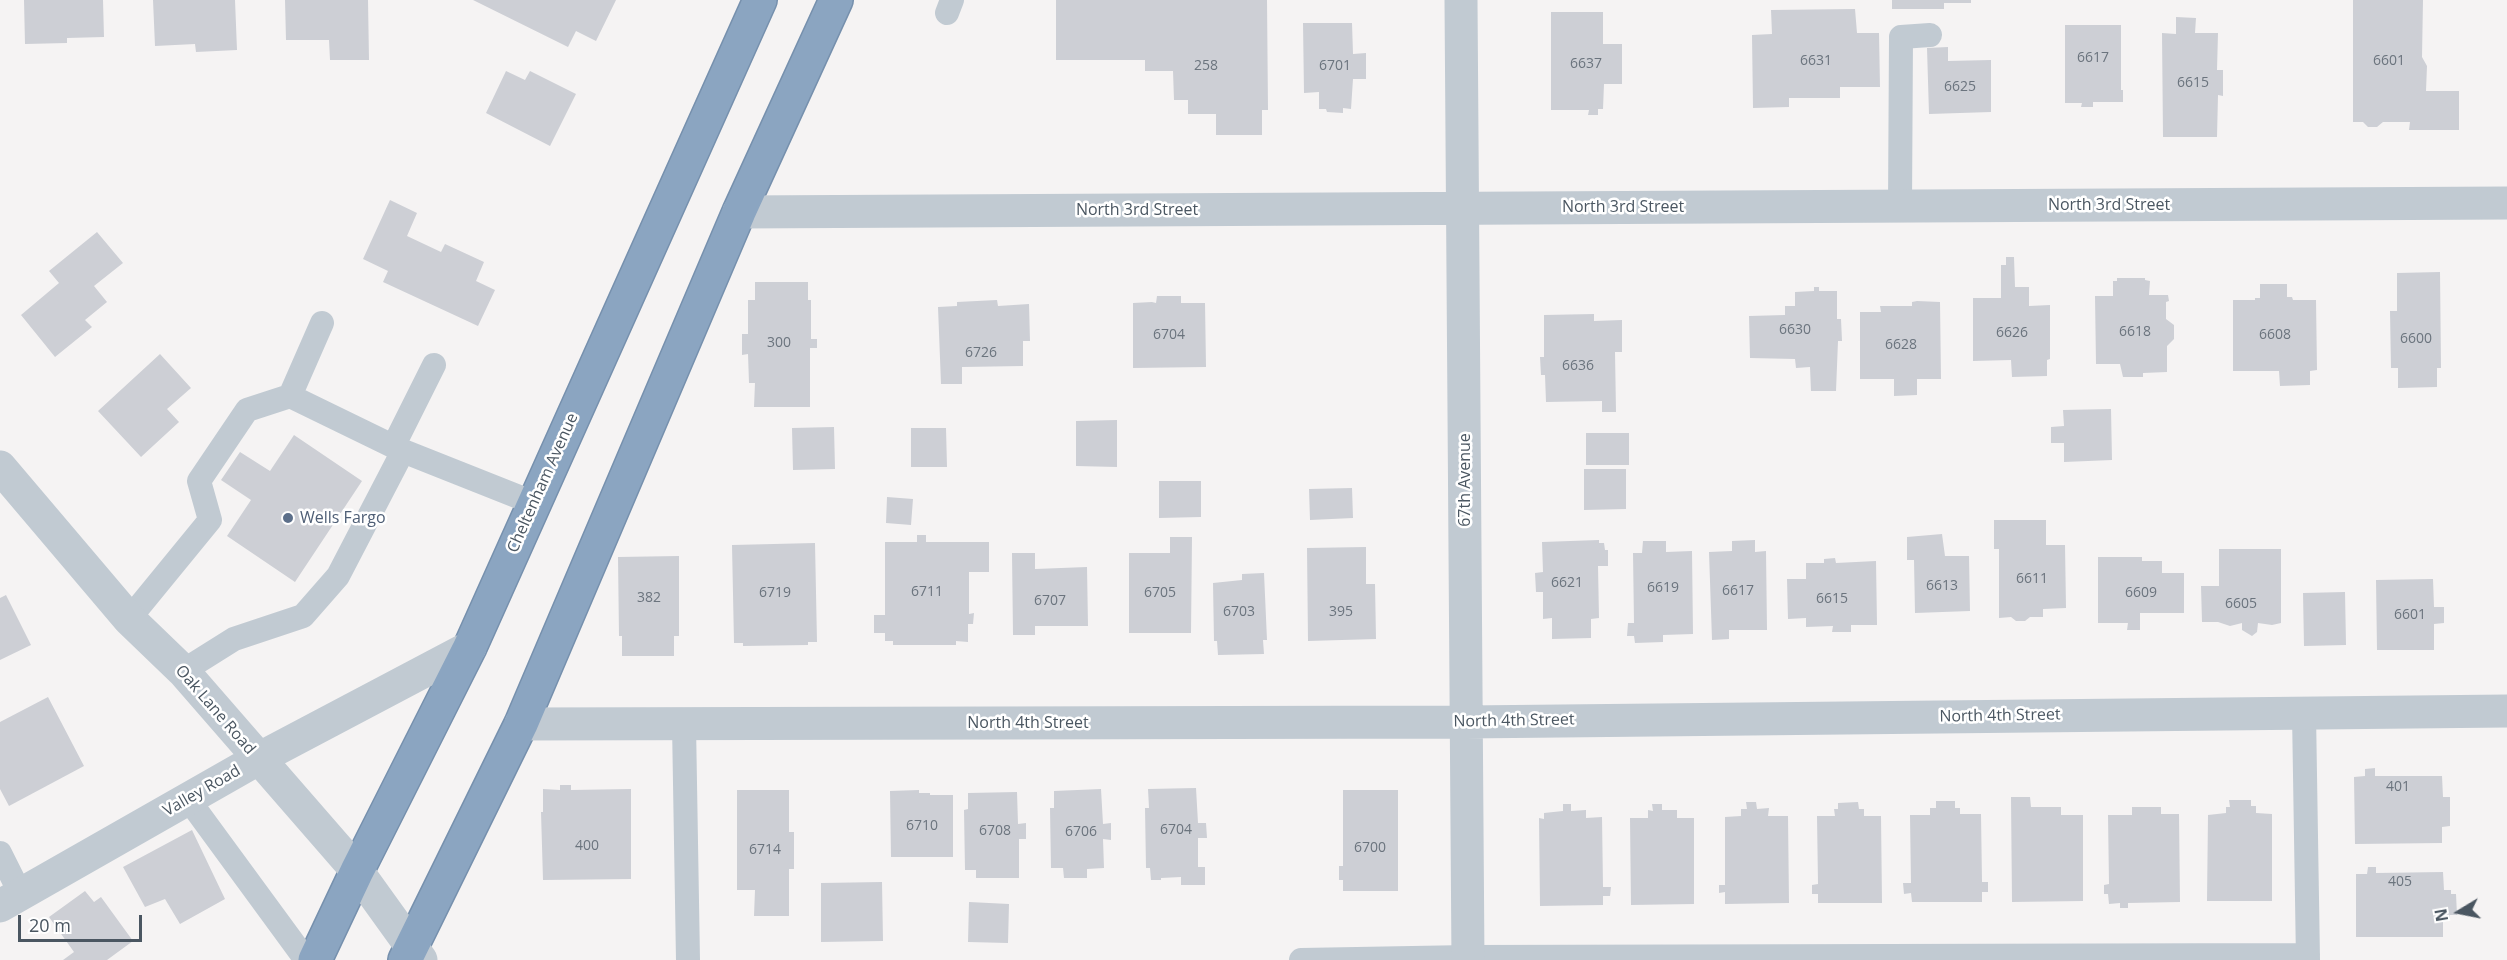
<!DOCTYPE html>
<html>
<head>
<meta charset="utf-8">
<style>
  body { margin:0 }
  #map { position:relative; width:2507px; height:960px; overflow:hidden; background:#f5f3f3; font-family:"Open Sans",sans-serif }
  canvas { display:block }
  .north { position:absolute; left:2429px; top:882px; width:60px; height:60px; -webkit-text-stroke:4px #fff; paint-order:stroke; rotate:260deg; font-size:16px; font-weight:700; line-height:24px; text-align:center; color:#4a5661 }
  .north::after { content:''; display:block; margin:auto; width:21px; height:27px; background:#4a5661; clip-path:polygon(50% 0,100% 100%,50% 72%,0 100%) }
  .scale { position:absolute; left:18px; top:915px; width:124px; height:27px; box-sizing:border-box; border:3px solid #4a5661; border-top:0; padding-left:8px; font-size:18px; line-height:21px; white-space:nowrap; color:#4a5661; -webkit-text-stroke:4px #fff; paint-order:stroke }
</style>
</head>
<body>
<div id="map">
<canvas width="2507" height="960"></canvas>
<div class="north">N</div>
<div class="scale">20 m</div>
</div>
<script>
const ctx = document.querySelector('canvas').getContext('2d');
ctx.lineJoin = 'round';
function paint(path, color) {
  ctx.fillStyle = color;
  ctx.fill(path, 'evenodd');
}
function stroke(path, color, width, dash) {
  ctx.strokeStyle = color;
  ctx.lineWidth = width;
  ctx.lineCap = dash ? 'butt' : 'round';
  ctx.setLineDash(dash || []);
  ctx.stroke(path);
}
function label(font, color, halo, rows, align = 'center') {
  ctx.font = font + ' "Open Sans",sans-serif';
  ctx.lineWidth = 5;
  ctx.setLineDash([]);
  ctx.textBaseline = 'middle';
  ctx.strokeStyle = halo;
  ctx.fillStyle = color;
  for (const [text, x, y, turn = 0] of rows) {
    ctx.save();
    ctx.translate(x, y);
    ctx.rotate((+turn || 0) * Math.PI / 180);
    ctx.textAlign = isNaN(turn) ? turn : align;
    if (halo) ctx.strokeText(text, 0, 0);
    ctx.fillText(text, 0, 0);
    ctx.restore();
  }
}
paint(new Path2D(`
  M24 0H103L104 37 67 38V43L25 44Z
  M153 0H235L237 50 196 52 195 44 155 46Z
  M285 0H368L369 60H330L329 40H286Z
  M473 0H616L596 41 576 31 568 47Z
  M1056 0H1267L1268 110H1262V135H1216V114H1188V100H1174L1173 71H1145V60H1056Z
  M1892 0H1971V3H1944V9H1892Z
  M2353 0H2423L2422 57 2427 66 2426 91H2459V130H2409L2410 122H2383L2377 127H2368L2363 122H2353Z
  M1855 9 1857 33H1879L1880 87H1840V98H1789V107L1753 108 1752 35 1772 34 1771 10Z
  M1551 12H1603V44H1622V84H1604L1603 109H1598V115H1588L1589 110H1551Z
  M2176 17 2196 18 2195 33H2218L2217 70H2223V96L2218 95 2217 137H2163L2162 33 2176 34Z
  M1303 23H1352L1353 54 1366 53V79H1353L1351 109 1343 108V113L1327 112 1326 109H1319V92L1304 93Z
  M2065 25H2121V90H2123V102H2093V107H2081L2082 103H2065Z
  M1948 47V61L1991 60V112L1929 114 1927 48Z
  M506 71 525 80 530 71 576 94 550 146 486 113Z
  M390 200 417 213 407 236 441 252 445 244 484 262 476 281 495 290 478 326 383 282 388 271 363 259Z
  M97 232 123 263 94 286 107 302 85 320 92 327 55 357 21 315 59 283 49 271Z
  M2006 257H2014L2015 287H2029V306L2050 305V359L2047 360V376L2012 377 2011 360 1973 361V298H2001V265H2006Z
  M2440 272 2441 368H2437V387L2398 388V368H2391L2390 311H2397V273Z
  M2117 278H2145V280L2150 281 2149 295H2168L2169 301 2166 302V319L2174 325V339L2167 346V372L2143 373V377H2123L2120 364H2096L2095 296H2113V281H2117Z
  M755 282H808V300H811V339H817V348H810V407H754L755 383H749L748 354 742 355V334H748V300H755Z
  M2260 284H2287V297H2292L2293 300H2316L2317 370 2310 371V385L2280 386 2279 371H2233V300H2255V298H2260Z
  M1814 287H1819V291H1837V319H1841L1842 341H1838L1836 391H1811L1810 367 1796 368 1795 359 1750 358 1749 316 1785 315V306H1795V292L1814 291Z
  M1157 296H1181V303H1205L1206 367 1133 368V303L1152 302 1156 303Z
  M997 300 998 306 1029 304 1030 341H1023V366L962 367V384H941L938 307 957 306V302Z
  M1917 301 1940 302 1941 379H1917V395L1894 396V379H1860V312H1881L1880 306H1912V302Z
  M1594 314V321L1622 320V352H1615L1616 412H1602V401L1546 402 1545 375H1541L1540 357H1544V315Z
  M160 354 191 388 167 409 179 422 141 457 98 411Z
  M2111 409 2112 460 2064 462V443H2051V427L2064 426 2063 410Z
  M1117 420V467L1076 466V421Z
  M834 427 835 469 793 470 792 428Z
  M911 428H946L947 467H911Z
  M1586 433H1629V465H1586Z
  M294 435 362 481 295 582 227 536 251 500 221 480 240 452 270 471Z
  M1584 469H1626V509L1584 510Z
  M1159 481H1201V517L1159 518Z
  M1352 488 1353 518 1310 520 1309 489Z
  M887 497 913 499 911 525 886 523Z
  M1994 520H2046V545H2065L2066 608 2043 609V617H2030L2025 621H2016L2011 617 1999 618V549H1994Z
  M1942 534 1945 556H1969L1970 611 1915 613 1914 560H1907V537Z
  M917 535H926V542H989V572H969V614L974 613 973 624H968V642L956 641V645H893V641H885V633H874V615H885V542H917Z
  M1170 537H1192L1191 633H1129V553H1170Z
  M1599 540V543H1604L1605 550H1608V566H1598L1599 618 1591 619V638L1552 639V618L1543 619V592H1536L1535 573 1543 572 1542 542Z
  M1755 540V552L1766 551 1767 630H1729V639L1712 640 1709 552 1732 551V541Z
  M1643 541H1666V552L1692 551 1693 634 1663 635V642L1635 643 1634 636H1627L1628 623H1634L1633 553H1642Z
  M815 543 817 642H808V645L743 646V643H734L732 545Z
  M1366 547V584H1375L1376 639 1308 641 1307 548Z
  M2219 549H2281V623L2272 625 2258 623 2257 632 2252 636 2242 630V623L2230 626 2218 622H2202L2201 586H2219Z
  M1012 553H1035V569L1087 567 1088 626H1035V635H1013Z
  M679 556V636H674V656H622V636H619L618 557Z
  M2098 557H2142V561H2162V573H2184V613H2140V630H2127L2128 623H2098Z
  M1835 558 1836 563 1876 561 1877 625H1851V632H1832L1833 626 1806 627V618L1788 619 1787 579H1806V563H1824V559Z
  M1264 573 1267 640H1263L1264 654 1218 655 1217 641H1214L1213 583 1242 580V574Z
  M2433 579 2434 607H2444V623L2434 624V650H2377L2376 580Z
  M2345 592 2346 645 2304 646 2303 593Z
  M6 595 31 645 0 660V598Z
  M48 697 84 766 9 806 0 789V722Z
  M2375 768V776H2442L2443 797H2450V826L2442 827V843L2355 844 2354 777 2365 776V769Z
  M560 785H571V790L631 789V879L543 880 541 812H543V789L560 790Z
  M1196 788 1198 823H1206L1207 838H1198V867H1205V885H1181V877L1161 878V880H1151L1150 868H1146L1145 808H1149L1148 789Z
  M1101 789 1103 824 1111 823V840L1103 839 1104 868 1087 869V878H1064L1063 868H1051L1050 808H1054V791Z
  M737 790H789V832H794V869H789V916H754L755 890H737Z
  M919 790V793H930V795H953V857H891L890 791Z
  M1343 790H1398V891H1343V880H1339V866H1343Z
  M1017 792 1018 824 1026 823V839H1019V878H976V870H965L964 810 968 809V793Z
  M2011 797H2030L2031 807H2061V815H2083V901L2012 902Z
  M2229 800H2251V806H2256V813L2272 814V901H2207L2208 815 2226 813V807H2230Z
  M1936 801H1955V808H1960V814H1981L1982 882H1988V892H1982V902H1912L1911 893 1904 894 1903 883H1911L1910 815H1930V808H1936Z
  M1746 802H1756L1757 809 1769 808 1768 816H1788L1789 903 1725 904V892L1719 893V885H1725V817L1741 816V809H1747Z
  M1858 802 1859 809H1864V816H1881L1882 903H1818V894H1812V885L1818 884 1817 816H1835L1834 809H1838V803Z
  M1563 804H1571V811L1586 810V818L1602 817 1603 887H1611L1610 896H1603V905L1540 906 1539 818 1544 819V813L1563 811Z
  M1652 804H1662V810H1677V818H1694V904L1631 905 1630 818H1648V810L1653 811Z
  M2132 807H2161V814H2179L2180 902 2128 903V908H2120V903L2109 904 2108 894H2104V885L2109 884 2108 815H2132Z
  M192 830 225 899 180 924 165 899 145 907 123 867Z
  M2368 867H2376V873L2443 872 2444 890H2451V894H2456L2457 915H2450V920H2443V937H2356V874H2367Z
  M882 882 883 941 821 942V883Z
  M85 891 94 902 101 897 133 941 107 960H63L74 952 49 917Z
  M969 902 1009 904 1008 943 968 942Z`), '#cdcfd5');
const highway = new Path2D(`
  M315 960 357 871 470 647 760 0
  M405 960 521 724 739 212 836 0`);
stroke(highway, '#7690ad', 36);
stroke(new Path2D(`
  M947 13 952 0
  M1900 206 1901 37 1930 35
  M290 396 322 323
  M394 445 434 365
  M129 619 210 520 199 481 247 410 290 396 403 451
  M183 671 234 639 303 616 338 576 403 451 534 503
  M2304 713 2308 960
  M684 724 688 960
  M188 799 306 960
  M0 853 21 895
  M1301 960 1468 957 2308 955`), '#c1cad2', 24);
stroke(new Path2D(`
  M1461 0 1468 960
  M739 212 2507 203
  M0 467 129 619 183 671 357 871 421 960
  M521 724 1466 722 2507 711
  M0 906 258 759 470 647`), '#c1cad2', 33);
stroke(highway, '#8ba5c1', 33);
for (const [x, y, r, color] of [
  [288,518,6,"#5c6f8a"]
]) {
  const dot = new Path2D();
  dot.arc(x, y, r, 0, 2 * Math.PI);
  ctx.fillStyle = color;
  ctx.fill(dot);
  stroke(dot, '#fff', 2);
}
label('14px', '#6b747e', null, [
  ["6617",2093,58],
  ["6631",1816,61],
  ["6601",2389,61],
  ["6637",1586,64],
  ["258",1206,66],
  ["6701",1335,66],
  ["6615",2193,83],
  ["6625",1960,87],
  ["6630",1795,330],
  ["6618",2135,332],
  ["6626",2012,333],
  ["6704",1169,335],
  ["6608",2275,335],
  ["6600",2416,339],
  ["300",779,343],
  ["6628",1901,345],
  ["6726",981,353],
  ["6636",1578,366],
  ["6611",2032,579],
  ["6621",1567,583],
  ["6613",1942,586],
  ["6619",1663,588],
  ["6617",1738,591],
  ["6711",927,592],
  ["6719",775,593],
  ["6705",1160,593],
  ["6609",2141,593],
  ["382",649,598],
  ["6615",1832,599],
  ["6707",1050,601],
  ["6605",2241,604],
  ["6703",1239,612],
  ["395",1341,612],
  ["6601",2410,615],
  ["401",2398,787],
  ["6710",922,826],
  ["6704",1176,830],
  ["6708",995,831],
  ["6706",1081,832],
  ["400",587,846],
  ["6700",1370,848],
  ["6714",765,850],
  ["405",2400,882]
]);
label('16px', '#4a5661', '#fff', [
  ["North 3rd Street",2109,205],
  ["North 3rd Street",1623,207],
  ["North 3rd Street",1137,210],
  ["67th Avenue",1465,480,-90],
  ["Cheltenham Avenue",543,483,-66],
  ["Oak Lane Road",215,710,49],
  ["North 4th Street",2000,716,-1],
  ["North 4th Street",1514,721,-1],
  ["North 4th Street",1028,723],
  ["Valley Road",202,791,-30]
]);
label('16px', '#4e5e75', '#fff', [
  ["Wells Fargo",300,518]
], 'left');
</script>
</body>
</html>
